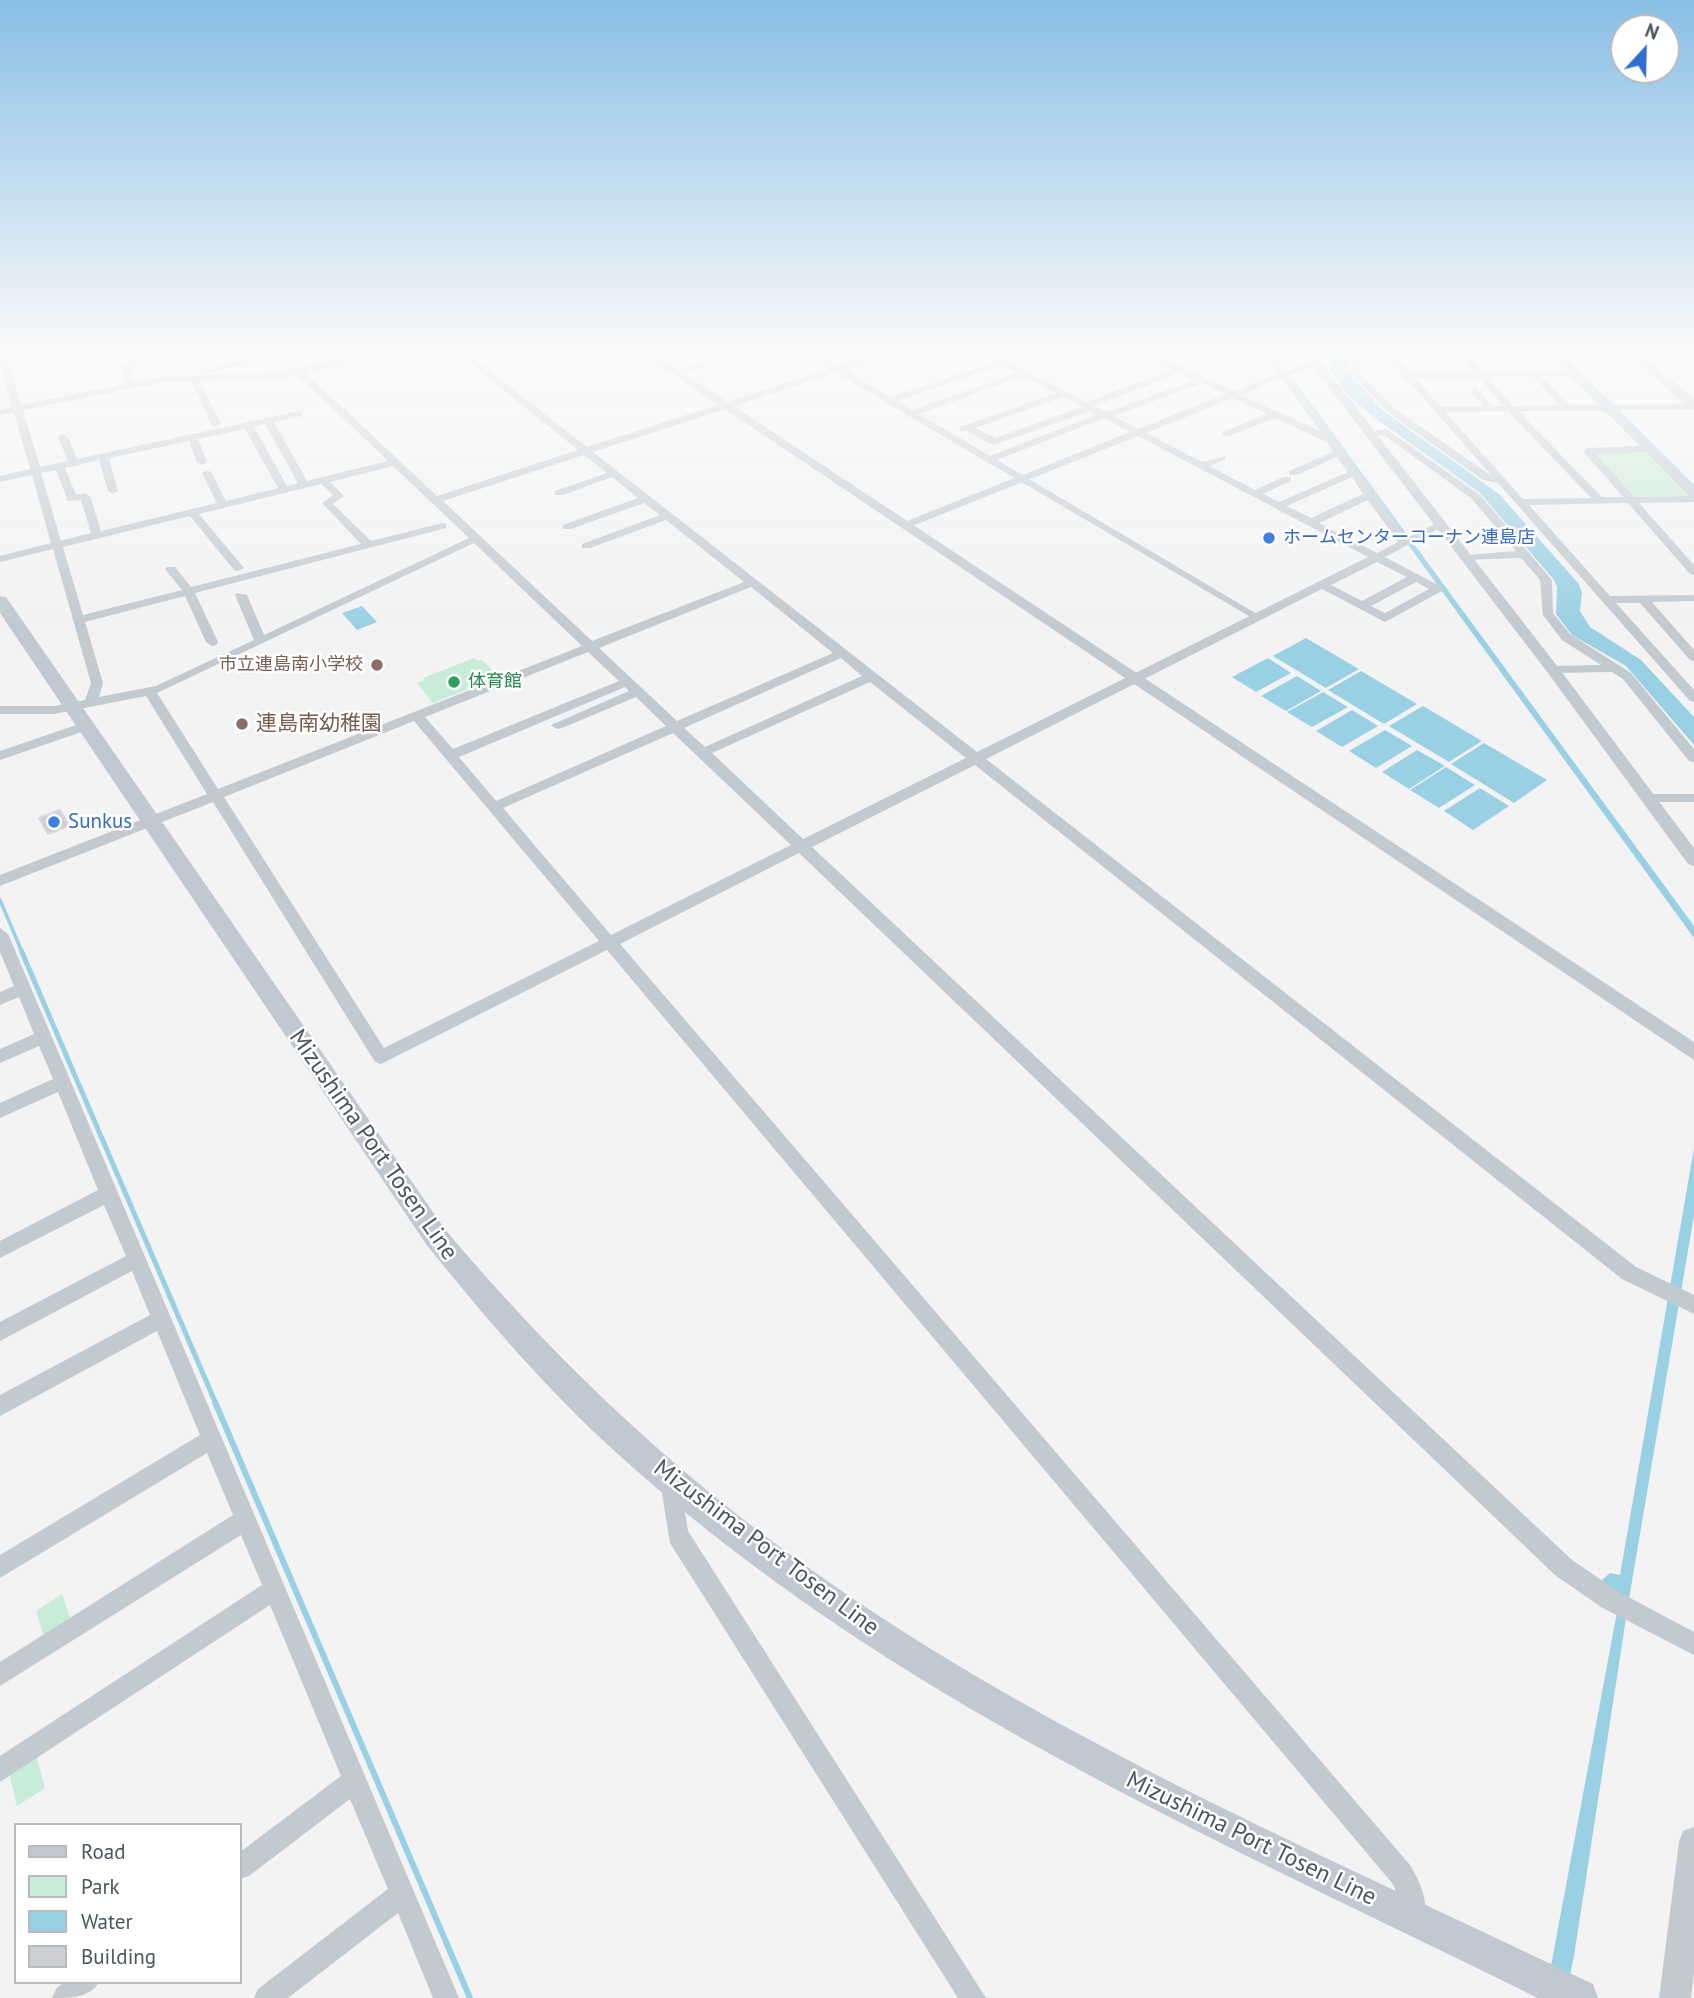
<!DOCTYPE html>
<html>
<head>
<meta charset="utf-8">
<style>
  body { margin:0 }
  #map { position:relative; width:1694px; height:1998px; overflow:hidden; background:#f4f3f3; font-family:"PT Sans",sans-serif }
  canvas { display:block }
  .legend { position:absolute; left:14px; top:1823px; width:228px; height:161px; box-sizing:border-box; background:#fff; border:2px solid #b7bbbf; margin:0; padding:9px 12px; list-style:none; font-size:21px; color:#4c555e }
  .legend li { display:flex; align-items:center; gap:14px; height:35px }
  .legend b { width:35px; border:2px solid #b7bbbf }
  .north { position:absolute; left:1610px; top:14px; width:70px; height:70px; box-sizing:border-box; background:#fff; border:2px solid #b7bbbf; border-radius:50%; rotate:22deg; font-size:19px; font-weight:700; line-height:28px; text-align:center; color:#4c555e }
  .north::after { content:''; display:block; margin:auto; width:24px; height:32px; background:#306ed1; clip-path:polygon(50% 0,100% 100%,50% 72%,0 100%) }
</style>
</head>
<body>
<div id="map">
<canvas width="1694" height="1998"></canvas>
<ul class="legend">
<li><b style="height:9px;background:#c1c8d1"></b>Road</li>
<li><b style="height:19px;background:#c7ecd7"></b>Park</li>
<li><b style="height:19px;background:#9ad0e3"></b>Water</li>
<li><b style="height:19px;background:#cdcfd4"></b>Building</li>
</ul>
<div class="north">N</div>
</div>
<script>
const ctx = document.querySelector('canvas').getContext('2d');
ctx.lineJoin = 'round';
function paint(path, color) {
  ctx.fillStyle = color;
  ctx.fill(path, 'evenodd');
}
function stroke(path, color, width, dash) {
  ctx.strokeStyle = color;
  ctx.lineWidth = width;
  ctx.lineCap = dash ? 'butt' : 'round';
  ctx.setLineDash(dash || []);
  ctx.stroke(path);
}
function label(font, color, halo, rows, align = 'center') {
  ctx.font = font + ' "PT Sans","Noto Sans JP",sans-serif';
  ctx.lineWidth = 5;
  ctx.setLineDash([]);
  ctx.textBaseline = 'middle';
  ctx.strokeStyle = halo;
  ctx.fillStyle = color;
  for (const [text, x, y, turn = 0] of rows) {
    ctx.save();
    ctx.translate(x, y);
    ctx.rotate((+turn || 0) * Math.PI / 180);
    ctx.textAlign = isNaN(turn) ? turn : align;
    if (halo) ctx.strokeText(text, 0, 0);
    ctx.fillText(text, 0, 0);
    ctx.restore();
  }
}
paint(new Path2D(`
  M926 348H967L971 350 927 364 908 354Z
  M1645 451 1691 497H1633L1593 452Z
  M474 658 478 661 482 660 497 675 489 678 491 680 433 703 417 683 424 680 423 678Z
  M62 1594 72 1623 45 1640 36 1611Z
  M36 1754 45 1788 17 1806 9 1772Z`), '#c7ecd7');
paint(new Path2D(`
  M1261 348 1275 357 1288 372 1694 926V938L1273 359Z
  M1329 348 1351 351 1361 348 1345 368 1382 410 1499 494 1579 584 1582 593 1580 611 1590 627 1641 660 1694 717V745L1626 666 1572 635 1556 614 1557 587 1554 580 1480 493 1371 415 1348 395 1330 369Z
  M1550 348H1556L1694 485V491Z
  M362 606 377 622 357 630 342 613Z
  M1306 638 1359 669 1326 688 1273 656Z
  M1268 658 1291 673 1256 692 1232 677Z
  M1361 671 1417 704 1384 724 1328 690Z
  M1297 676 1321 691 1286 711 1261 696Z
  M1323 692 1348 707 1312 727 1287 712Z
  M1423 706 1482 741 1449 762 1389 726Z
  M1352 710 1378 726 1342 747 1316 731Z
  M1385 730 1412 746 1376 768 1349 751Z
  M1484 743 1547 780 1514 803 1451 764Z
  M1417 750 1445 766 1409 789 1382 772Z
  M1446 767 1475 785 1439 808 1410 790Z
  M1480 788 1509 806 1473 830 1444 811Z
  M1694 1148V1215L1629 1599 1574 1956 1565 1998H1545L1617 1612 1602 1580 1610 1573 1620 1575Z`), '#9ad0e3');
stroke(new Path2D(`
  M0 900 22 952`), '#9ad0e3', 3.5);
stroke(new Path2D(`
  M21 950 216 1404`), '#9ad0e3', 5);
stroke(new Path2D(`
  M215 1402 470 1998`), '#9ad0e3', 6);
const building = new Path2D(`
  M60 810 69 826 48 834 39 818Z`);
paint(building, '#cdcfd4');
stroke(building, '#d7d9dd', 2);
paint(new Path2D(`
  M1018 476H1024L1262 617 1260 619H1254L1018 480Z`), '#c2c9cf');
paint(new Path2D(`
  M74 348H82L85 359H79Z
  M126 348H134L141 363 130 367 134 382 164 376 265 374 399 348H414L306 373 437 496 578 450 451 348H460L587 447 830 369 797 348H807L838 366 895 348H907L845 370 891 397 995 362 972 348H982L1087 402 1173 369 1131 348H1141L1234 391 1278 373 1269 360 1255 348C1270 348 1277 359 1286 371L1318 360V364L1289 376 1406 538 1437 523 1446 525 1385 557 1442 587V591L1385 622 1322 589 986 759 1636 1267 1694 1295V1314L1622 1279 975 765 812 847 1571 1559 1617 1591 1694 1632V1655L1601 1607 1555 1575 799 853 620 944 1410 1865C1421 1883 1431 1906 1422 1927L1413 1931 1404 1927C1398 1912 1400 1897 1392 1883L607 950 381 1064 375 1062 213 802 0 886V875L207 794 146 696 54 714H0V706H54L85 700 91 683 53 549 0 562V556L51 543 32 475 0 482V476L30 469 14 412 0 415V409L12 407 0 363V349L5 351 21 405 125 384 121 365 132 361ZM1002 365 1016 373 912 410 897 401ZM836 373 1014 478 902 523V527H910L1138 436 1368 557 977 752 593 452ZM1180 373 1195 380 1107 412 1094 406ZM298 375 388 461 307 481 274 422 302 416V412L299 411 77 459 68 437 63 434 58 437 68 461 40 467 23 410 164 382 191 381 211 424 216 427 221 424 200 381 265 380ZM1023 376 1056 393 960 427V431H966L994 445 1090 411 1096 415 990 456 919 414ZM1282 378 1320 431 1241 395ZM1202 383 1226 394 1138 429 1114 416ZM1063 397 1082 407 995 438 975 428ZM1233 398 1267 414 1223 432V436H1229L1275 418 1327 442 1333 452 1289 471V475H1297L1337 457 1348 472 1279 502 1263 494 1291 481V477H1283L1255 490 1210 466 1225 460V456L1202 462 1146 433ZM1104 418 1130 432 1023 475 997 460ZM265 424 298 483 287 486 254 427ZM245 429 278 488 226 501 212 473 207 470 202 473 217 503 101 531 90 496 85 493 76 495 65 468 99 460 108 491 113 494 118 491 109 458 189 441 197 462 202 465 207 462 198 439ZM584 455 607 473 555 491V495H563L612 477 638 498 563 525V529H571L644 503 660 515 582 544V548H590L666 520 744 582 592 641 443 501ZM393 466 469 538 264 635 247 595 237 593 235 595 254 640 156 686 99 697 103 683 85 622 185 596 206 642 212 646 216 645 218 642 195 593 446 528V524L442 523 371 541 333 504 344 496 330 482ZM56 470 68 501 81 500 91 533 61 541 41 473ZM1352 477 1363 494 1311 518 1287 506ZM321 484 333 495 322 503 361 544 191 587 175 567H167L165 569 182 590 83 615 63 547 190 516 234 570 238 571 244 568 199 514ZM1368 500 1398 542 1377 553 1319 523ZM474 543 582 646 218 789 157 693ZM1377 562 1407 577 1362 601 1331 585ZM1416 582 1429 589 1385 613 1371 606ZM751 587 833 653 677 721 599 648ZM588 652 619 681 453 749 425 717ZM841 658 862 676 705 747 684 728ZM870 682 966 758 803 839 712 753ZM625 687 629 691 551 725 557 729 562 728 636 697 666 726 496 801 459 757ZM414 721 599 941 384 1048 224 797ZM673 733 791 845 611 935 503 808Z
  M750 348H762L679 374 671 372Z
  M1383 348H1391L1410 372 1474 371 1454 348H1462L1483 371 1565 370 1544 348H1553L1610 405 1694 404V410H1615L1694 489V502L1639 503 1694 565V575L1690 574 1628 503 1529 505 1610 596 1694 595V601L1652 602 1694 650V661L1690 660 1640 603H1616L1694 690V702L1690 701 1498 483 1483 480 1389 413 1350 373 1348 371 1361 350H1383ZM1367 355 1386 356 1492 476 1395 409 1358 371ZM1532 376 1560 405 1513 406 1488 377ZM1542 376H1570L1599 405H1570ZM1478 377 1503 406H1493L1475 387 1470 390 1483 406H1440L1415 378ZM1508 411 1591 498 1523 499 1445 412ZM1518 411H1605L1640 446 1588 448 1583 451 1623 497H1602ZM1646 452 1689 496 1634 497 1596 454Z
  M1489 348H1498L1508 360 1507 362H1501Z
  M1678 348H1688L1680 353 1676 350Z
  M273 353 276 354V358L201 374 196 371Z
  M1386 429 1480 495 1552 580 1553 613 1570 634 1631 673 1694 749V762L1689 761 1623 679 1612 672 1549 673 1547 670 1553 666 1601 665 1562 640 1543 615 1540 580 1521 558 1462 560 1460 558 1466 555 1516 551 1472 499 1384 435 1370 436 1365 433Z
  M85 722 90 723V729L0 760V751Z
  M1649 794H1694V802H1644L1642 799 1644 796Z
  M0 928 8 934 71 1082 459 1998H433L398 1913 288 1998H254L258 1989 388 1889 350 1799 249 1876 240 1879V1852L341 1776 270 1605 0 1782V1756L262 1585 241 1535 0 1686V1662L233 1515 207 1453 0 1578V1555L200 1435 157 1331 0 1416V1395L150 1315 132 1271 0 1341V1322L126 1256 104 1205 0 1258V1241L98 1190 58 1092 0 1118V1103L53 1079 39 1046 0 1063V1049L34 1034 19 997 0 1005V992L14 986 0 952Z
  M670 1471 677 1474 680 1481 688 1531 986 1998H958L670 1543 660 1481 663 1474Z
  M64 1982H99C90 1998 71 1998 52 1998L56 1989Z`), '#c2c9cf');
paint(new Path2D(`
  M634 348H646L1694 1042V1060Z
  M1295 348H1306L1319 360 1558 667 1694 848V866L1688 864 1548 673 1311 364Z
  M1655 348H1671L1694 354V360Z
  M1694 1827V1973L1691 1998H1659L1679 1842 1683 1831Z`), '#c2c9cf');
paint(new Path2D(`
  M1620 348H1633L1694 398V409L1689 408Z
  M0 596 6 597 444 1228C547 1351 658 1458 788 1553 1035 1734 1319 1852 1593 1984L1598 1998H1538C1215 1838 890 1701 619 1455 548 1391 486 1319 426 1244L0 613Z`), '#c1c8d1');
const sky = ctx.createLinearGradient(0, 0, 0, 627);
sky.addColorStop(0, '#89bfe6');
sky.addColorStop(0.56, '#fafafa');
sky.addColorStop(1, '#fafafa00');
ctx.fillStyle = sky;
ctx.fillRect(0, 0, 1694, 627);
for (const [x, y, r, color] of [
  [1269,538,7,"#3f7fe0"],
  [377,665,7,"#8d6e63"],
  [454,682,7,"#2e9e5b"],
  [242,724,7,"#8d6e63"],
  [54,822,7,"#3f7fe0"]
]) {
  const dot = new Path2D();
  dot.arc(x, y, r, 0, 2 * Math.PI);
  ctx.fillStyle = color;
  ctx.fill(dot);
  stroke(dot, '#fff', 2.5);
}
label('18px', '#366cbe', '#fff', [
  ["ホームセンターコーナン連島店",1283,538]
], 'left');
label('18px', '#785e54', '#fff', [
  ["市立連島南小学校",363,665]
], 'right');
label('18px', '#27864d', '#fff', [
  ["体育館",468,682]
], 'left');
label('21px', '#785e54', '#fff', [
  ["連島南幼稚園",256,724]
], 'left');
label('21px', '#366cbe', '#fff', [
  ["Sunkus",68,822]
], 'left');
label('24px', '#4c555e', '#fff', [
  ["Mizushima Port Tosen Line",373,1145,55],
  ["Mizushima Port Tosen Line",766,1548,37],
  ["Mizushima Port Tosen Line",1251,1839,26]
]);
</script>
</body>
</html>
